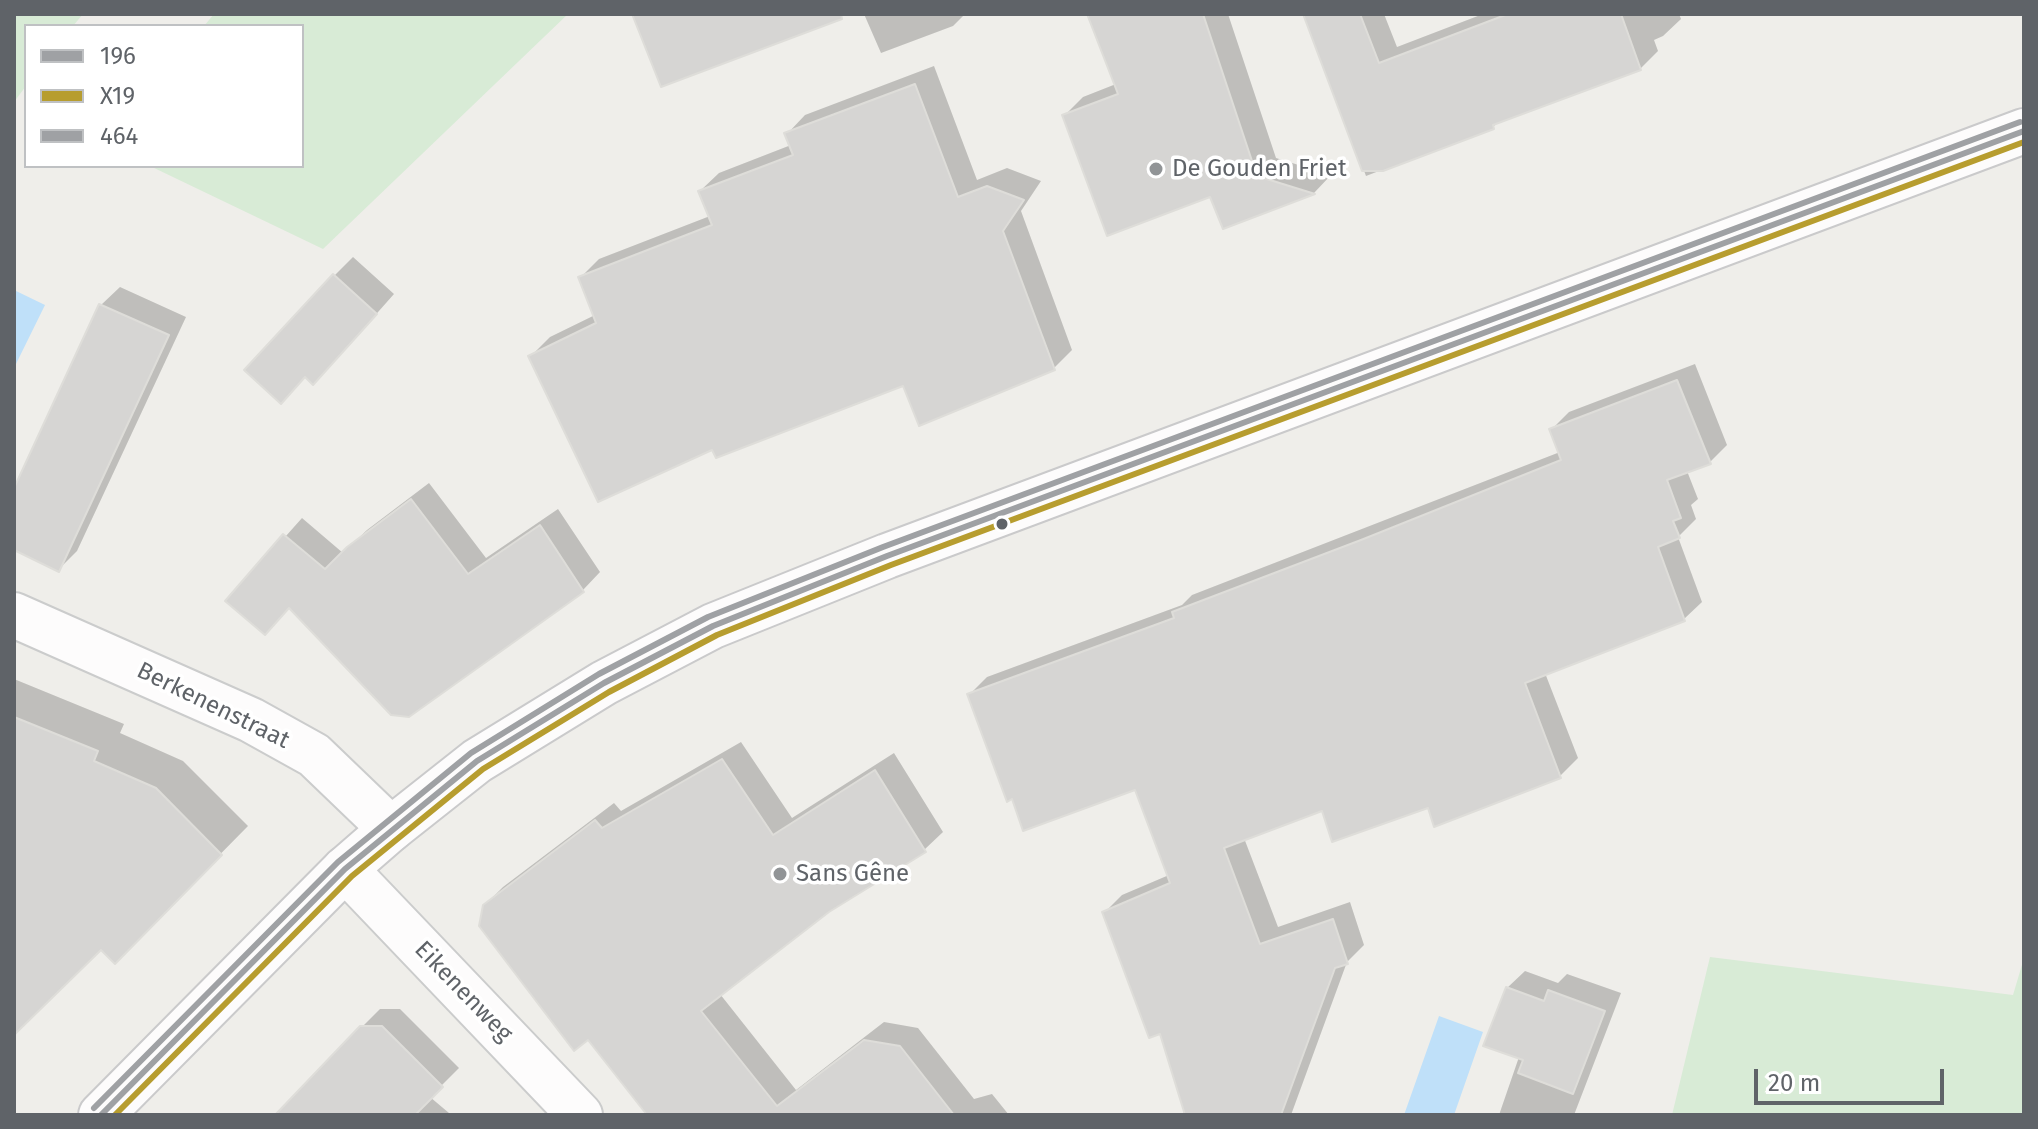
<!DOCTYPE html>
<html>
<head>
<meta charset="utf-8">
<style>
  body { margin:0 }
  #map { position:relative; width:2038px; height:1129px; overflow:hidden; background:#efeeea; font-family:"Fira Sans",sans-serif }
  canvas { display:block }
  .frame { position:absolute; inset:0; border:16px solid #5f6368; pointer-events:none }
  .legend { position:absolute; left:24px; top:24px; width:280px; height:144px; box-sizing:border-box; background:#fff; border:2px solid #bfc1c3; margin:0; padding:10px 14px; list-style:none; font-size:24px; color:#5f6368 }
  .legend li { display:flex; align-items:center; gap:16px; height:40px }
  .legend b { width:40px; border:2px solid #bfc1c3 }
  .scale { position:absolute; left:1754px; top:1069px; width:190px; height:36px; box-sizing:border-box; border:4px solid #5f6368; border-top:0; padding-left:10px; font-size:24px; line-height:28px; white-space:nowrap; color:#5f6368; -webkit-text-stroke:6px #fff; paint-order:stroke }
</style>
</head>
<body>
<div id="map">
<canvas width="2038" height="1129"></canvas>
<div class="frame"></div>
<ul class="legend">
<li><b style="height:10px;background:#9fa1a4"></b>196</li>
<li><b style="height:10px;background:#b79d2f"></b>X19</li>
<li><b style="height:10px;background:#9fa1a4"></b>464</li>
</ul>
<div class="scale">20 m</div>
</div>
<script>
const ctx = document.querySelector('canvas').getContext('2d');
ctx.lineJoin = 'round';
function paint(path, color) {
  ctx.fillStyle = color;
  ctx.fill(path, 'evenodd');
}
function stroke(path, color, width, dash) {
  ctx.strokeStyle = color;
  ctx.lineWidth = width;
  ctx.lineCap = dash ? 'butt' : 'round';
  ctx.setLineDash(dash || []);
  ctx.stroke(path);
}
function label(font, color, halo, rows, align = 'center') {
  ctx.font = font + ' "Fira Sans",sans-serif';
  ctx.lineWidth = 7;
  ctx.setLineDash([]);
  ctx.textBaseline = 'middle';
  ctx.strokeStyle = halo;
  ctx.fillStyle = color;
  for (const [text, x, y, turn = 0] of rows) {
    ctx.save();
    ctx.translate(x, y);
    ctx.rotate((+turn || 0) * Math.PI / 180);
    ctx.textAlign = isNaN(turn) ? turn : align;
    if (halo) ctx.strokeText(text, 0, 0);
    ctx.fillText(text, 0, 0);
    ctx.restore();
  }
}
paint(new Path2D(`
  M14 14H83L73 26H26V86L14 102Z
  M214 14H568L323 249 150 166H302V26H204Z
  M1710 957 2013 995 2024 958V1115H1672Z`), '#d8ebd6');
paint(new Path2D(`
  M14 290 45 305 15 366H14Z
  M1439 1016 1483 1032 1454 1115H1404Z`), '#bfe0f9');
paint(new Path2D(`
  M864 14H965L953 26 881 53Z
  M1089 14H1228L1276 158 1331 175 1314 193 1224 226 1211 195 1064 116 1083 97 1116 84Z
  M1326 14H1384L1397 47 1483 14H1679L1681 19 1663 36 1654 40 1658 51 1640 69 1500 120 1493 127 1366 176 1311 29Z
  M934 66 977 180 1007 168 1041 181 1021 211 1072 350 1054 368 904 383 713 447 531 356 550 337 595 315 580 278 599 259 710 216 700 191 719 173 791 145 787 134 805 115Z
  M353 257 394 294 332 364 306 376 334 276Z
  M120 287 186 317 77 551 59 569 14 548V493L101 305Z
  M1695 364 1727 445 1709 463 1687 471 1698 499 1691 505 1696 519 1678 537 1702 602 1684 619 1545 673 1578 758 1560 776 1435 824 1430 806 1323 808 1244 838 1278 927 1350 902 1364 945 1347 962 1291 1115H1183L1185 1107 1161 1032 1105 912 1122 895 1169 875 1136 787 969 695 987 677 1182 605 1192 595 1560 452 1551 430 1569 412Z
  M429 483 486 558 558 509 600 572 583 590 290 606 228 601 302 518 343 553 367 530Z
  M14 679 124 724 120 733 183 761 248 826 115 961 101 947 14 1033Z
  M741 742 792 818 894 753 943 832 924 850 828 910 720 994 796 1090 884 1022 918 1028 974 1099 992 1094 1009 1115H650L484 906 503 887 614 803 621 811Z
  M1525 971 1558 983 1567 974 1621 993 1574 1115H1499L1519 1057 1507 988Z
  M380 1009H400L459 1068 430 1097 449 1113 292 1115 362 1027Z`), '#0003');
const building = new Path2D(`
  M632 14H841L842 19 661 87Z
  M1087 14H1203L1257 176 1315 194 1223 229 1210 197 1107 236 1062 115 1118 94Z
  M1303 14H1360L1379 63 1508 14H1621L1641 70 1493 125 1494 129 1383 171H1362Z
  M915 84 958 197 987 186 1024 200 1003 231 1055 370 919 426 903 386 716 458 712 450 598 502 528 356 596 323 578 277 712 225 698 191 793 155 784 133Z
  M333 274 377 314 313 385 305 377 281 404 244 370Z
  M99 304 169 335 59 572 14 550V488Z
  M1677 380 1711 464 1667 480 1681 518 1673 521 1680 538 1658 547 1685 621 1525 683 1561 778 1434 827 1428 808 1332 842 1322 811 1224 848 1260 944 1333 919 1348 964 1335 968 1281 1115H1185L1160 1034 1149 1038 1102 912 1170 883 1135 790 1023 831 1012 799 1007 802 967 694 1174 618 1172 612 1361 540 1561 460 1549 429Z
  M411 499 468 574 540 525 584 592 409 717 391 715 289 608 265 635 225 601 283 534 325 569 347 547Z
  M14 717 98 751 94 761 156 788 222 855 115 964 101 950 14 1035Z
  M722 759 773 835 875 770 926 852 829 912 701 1011 777 1106 864 1040 900 1046 954 1115H647L588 1040 574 1051 479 926 483 905 595 820 602 828Z
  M1506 987 1544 1001 1548 990 1605 1011 1573 1094 1518 1073 1523 1060 1483 1046Z
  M360 1026H382L443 1087 415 1115H275Z`);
paint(building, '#d6d5d3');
stroke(building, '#deddd9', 2);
const street = new Path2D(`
  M14 615 251 720 314 755 391 829
  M345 869 580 1115`);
const secondary = new Path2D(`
  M101 1115 345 869 391 829 477 761 604 683 713 626 887 556 2024 131`);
stroke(street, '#cbcccc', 48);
stroke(secondary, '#cacacb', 48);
stroke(street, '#fdfcfc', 44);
stroke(secondary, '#fdfcfc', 44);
stroke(new Path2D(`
  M101 1115 345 869 477 761 604 683 713 626 887 556 2024 131`), '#9fa1a4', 6);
stroke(new Path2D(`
  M115 1115 352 876 483 769 609 692 717 635 891 565 2024 142`), '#b79d2f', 6);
stroke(new Path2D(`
  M94 1108 338 862 471 753 599 674 708 617 883 547 2020 122`), '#9fa1a4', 6);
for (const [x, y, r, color] of [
  [1156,169,8,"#919496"],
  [1002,524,7,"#5f6368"],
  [780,874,8,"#919496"]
]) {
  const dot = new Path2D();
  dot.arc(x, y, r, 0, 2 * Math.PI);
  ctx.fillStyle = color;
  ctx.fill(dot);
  stroke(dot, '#fff', 3);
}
label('24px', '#5f6368', '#fff', [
  ["De Gouden Friet",1172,169],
  ["Sans Gêne",796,874]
], 'left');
label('24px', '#5f6368', '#fff', [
  ["Berkenenstraat",213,706,26],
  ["Eikenenweg",463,992,46]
]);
</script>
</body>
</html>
